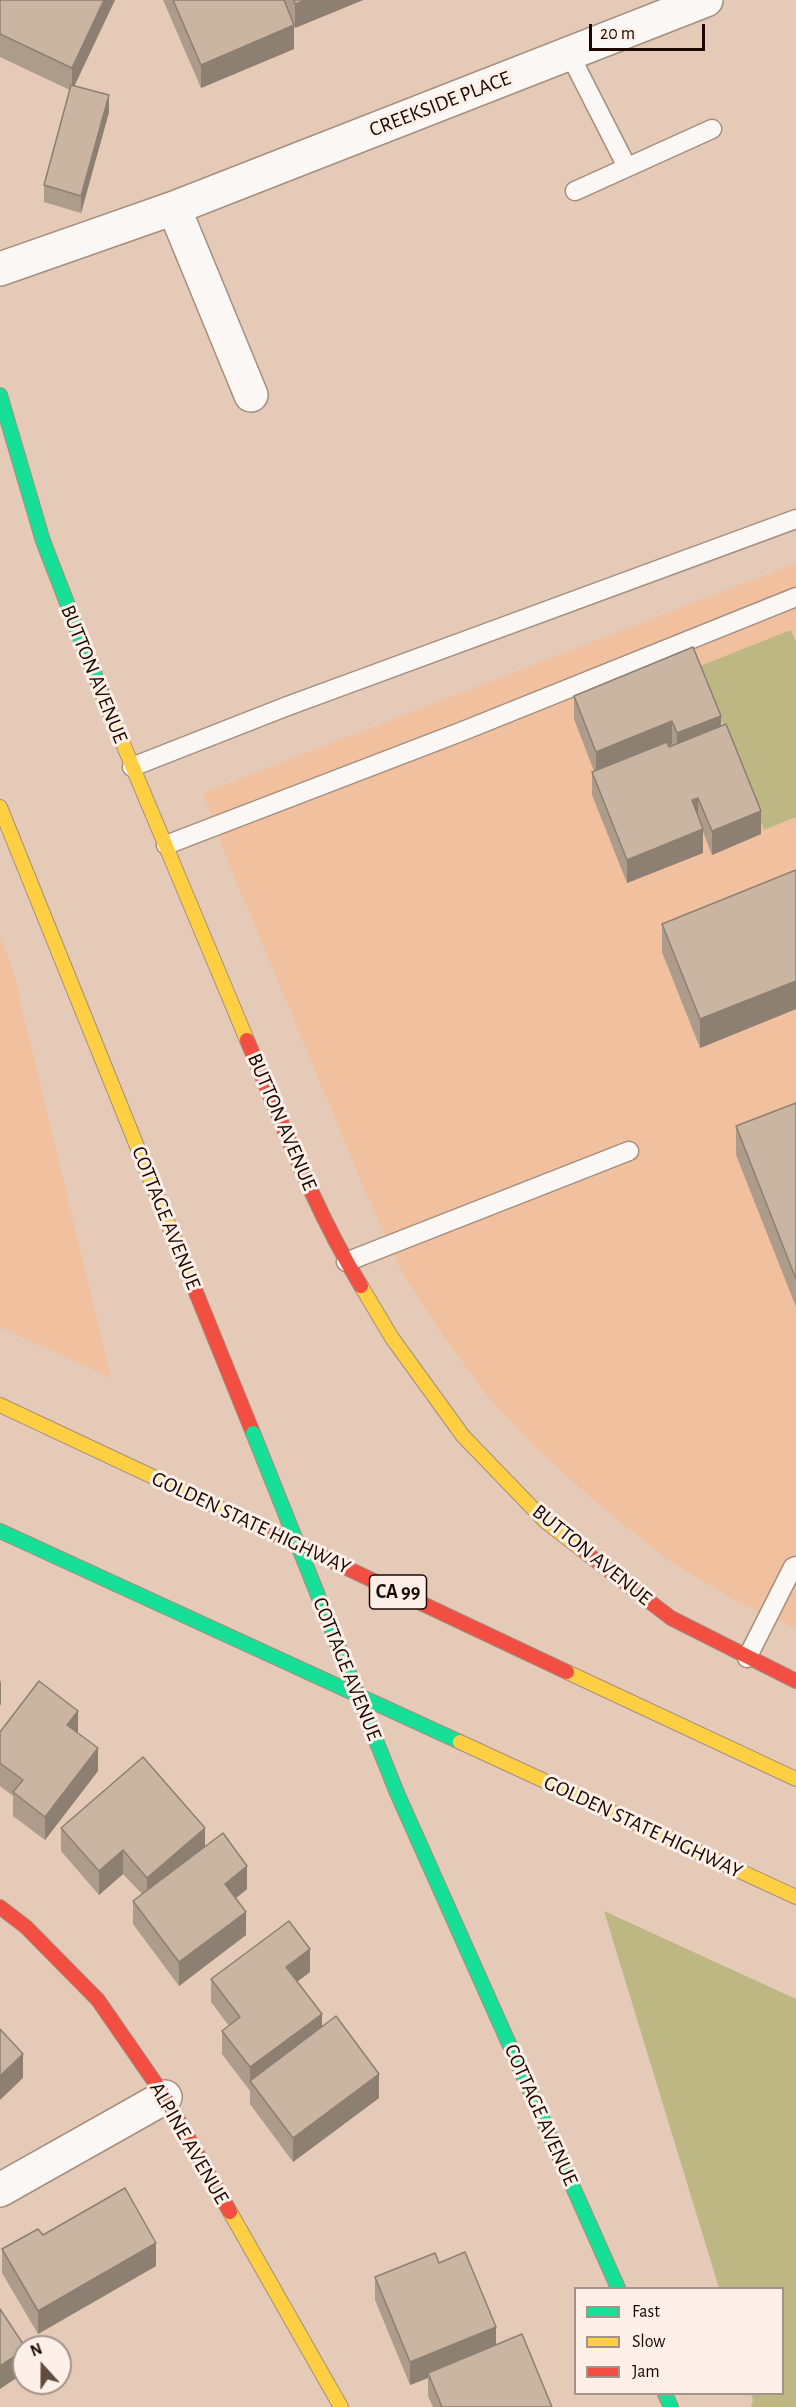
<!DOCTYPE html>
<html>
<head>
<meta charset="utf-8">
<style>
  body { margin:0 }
  #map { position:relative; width:796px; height:2407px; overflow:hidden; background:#e5cab8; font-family:"Alegreya Sans",sans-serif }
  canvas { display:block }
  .legend { position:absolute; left:574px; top:2287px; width:210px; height:108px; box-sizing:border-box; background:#fdf0e8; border:2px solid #a3938b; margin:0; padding:8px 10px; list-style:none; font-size:18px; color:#1c0800 }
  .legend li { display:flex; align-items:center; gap:12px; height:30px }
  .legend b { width:30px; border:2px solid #a3938b }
  .north { position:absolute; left:12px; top:2335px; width:60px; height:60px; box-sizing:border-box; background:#fdf0e8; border:2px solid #a3938b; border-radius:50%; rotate:339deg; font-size:16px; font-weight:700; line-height:24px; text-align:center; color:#1c0800 }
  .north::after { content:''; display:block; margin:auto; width:21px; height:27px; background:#624c40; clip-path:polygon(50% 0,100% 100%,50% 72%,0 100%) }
  .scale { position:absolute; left:589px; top:24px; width:116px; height:27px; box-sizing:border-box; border:3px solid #1c0800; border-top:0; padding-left:8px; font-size:18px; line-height:21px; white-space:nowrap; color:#1c0800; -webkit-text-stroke:4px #fdf0e8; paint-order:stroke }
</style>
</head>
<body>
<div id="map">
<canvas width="796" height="2407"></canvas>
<ul class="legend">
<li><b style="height:8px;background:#16e098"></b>Fast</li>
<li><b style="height:8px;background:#ffcf43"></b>Slow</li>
<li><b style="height:8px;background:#f24e42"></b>Jam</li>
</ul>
<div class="north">N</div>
<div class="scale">20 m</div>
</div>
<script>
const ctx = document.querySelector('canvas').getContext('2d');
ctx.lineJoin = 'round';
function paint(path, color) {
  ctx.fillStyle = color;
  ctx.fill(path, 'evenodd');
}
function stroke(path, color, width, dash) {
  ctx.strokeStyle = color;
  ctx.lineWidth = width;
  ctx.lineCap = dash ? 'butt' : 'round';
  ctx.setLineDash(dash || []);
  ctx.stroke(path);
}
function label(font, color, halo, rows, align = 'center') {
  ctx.font = font + ' "Alegreya Sans",sans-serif';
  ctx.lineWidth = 6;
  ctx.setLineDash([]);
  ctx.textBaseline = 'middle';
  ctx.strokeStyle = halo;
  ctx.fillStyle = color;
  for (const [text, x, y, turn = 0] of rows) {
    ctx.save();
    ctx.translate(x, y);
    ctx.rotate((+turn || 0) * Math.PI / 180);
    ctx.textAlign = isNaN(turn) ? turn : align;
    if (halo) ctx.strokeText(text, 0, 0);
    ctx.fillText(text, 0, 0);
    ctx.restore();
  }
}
paint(new Path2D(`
  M796 563V1629L734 1600 668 1560 598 1504 538 1450 488 1397 440 1331 402 1272 368 1198 225 854 203 793Z
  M0 938 12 967 111 1378 0 1327Z`), '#f1c09f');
paint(new Path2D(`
  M791 630 796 642V817L764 830 700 666Z
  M604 1911 796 1999V2407H751L753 2400 751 2394H782V2288H719Z`), '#bdb784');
const lane = new Path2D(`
  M569 53 627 167
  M575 191 712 129
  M132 767 285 707 796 519
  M166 845 463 731 796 597
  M346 1262 629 1151
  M747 1658 793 1567 796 1566`);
const street = new Path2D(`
  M174 208 251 395
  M0 269 174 208 706 0
  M0 2190 165 2097`);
const fast = new Path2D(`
  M0 395 43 541 103 696
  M0 1531 460 1742
  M397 1793 618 2288
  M665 2394 671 2407`);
const slow = new Path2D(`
  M103 696 247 1040
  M0 807 191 1280
  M361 1286 392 1338 463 1436 545 1521 585 1552
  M0 1405 247 1521
  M567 1672 796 1779
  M460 1742 796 1897
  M230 2212 341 2407`);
const jam = new Path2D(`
  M247 1040C282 1123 314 1209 361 1286
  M191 1280 253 1433
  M247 1521 567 1672
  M585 1552 671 1618 796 1681
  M0 1907 26 1927 98 2000 165 2097 230 2212`);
stroke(lane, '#a48e7e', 21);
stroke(street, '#a48e7e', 36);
stroke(fast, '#a48e7e', 16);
stroke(slow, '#a48e7e', 16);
stroke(jam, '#a48e7e', 16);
stroke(lane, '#fbf7f4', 18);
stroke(street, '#fbf7f4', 33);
stroke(fast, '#16e098', 14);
stroke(slow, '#ffcf43', 14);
stroke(jam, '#f24e42', 14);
const fastBridge = new Path2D(`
  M253 1433 397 1793`);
stroke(fastBridge, '#a48e7e', 16, []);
stroke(fastBridge, '#16e098', 14);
paint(new Path2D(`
  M0 0H115L74 86 109 112 81 213 44 202V185L70 90 0 57Z
  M163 0H284L294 49 201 88Z
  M284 0H363L295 28Z
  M574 696 721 726 761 834 712 855 703 832V853L627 883 592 795V772L594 771 574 719Z
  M796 870V1009L700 1048 662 952V924Z
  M796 1103V1307L736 1155V1126Z
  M0 1732 78 1733 98 1771 45 1840 13 1816V1796L0 1786Z
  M61 1828 205 1847 247 1889 236 1898 246 1935 179 1986 133 1924V1901L142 1894 123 1874 99 1895 61 1851Z
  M310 1972 297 1982 322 2027 379 2098 293 2162 250 2104V2091L222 2054V2031L229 2026 211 2002V1979Z
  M43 2235 156 2266 38 2334 2 2273V2249Z
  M439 2263 496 2345 552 2407H433L428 2396V2378L410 2385 375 2300V2277Z`), '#ad9c8b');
paint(new Path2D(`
  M104 0H115L72 91V68Z
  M306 0H363L295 28V4Z
  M294 25V49L201 88V65Z
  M109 95V112L81 213V196Z
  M721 716V739L677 757V733Z
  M672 721V744L596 775V752Z
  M698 798V821L692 800Z
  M761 811V834L712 855V831Z
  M703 829V853L627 883V860Z
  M796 981V1009L700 1048V1019Z
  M1 1680V1704L0 1706V1683Z
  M78 1711V1734L67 1725Z
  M98 1748V1771L45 1840V1817Z
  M205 1828V1851L147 1901V1878Z
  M123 1850V1874L99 1895V1871Z
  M247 1866V1889L225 1907V1884Z
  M246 1912V1935L179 1986V1962Z
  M310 1949V1972L286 1990V1967Z
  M322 2014V2037L250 2081V2091V2067Z
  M23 2054V2078L0 2100V2076Z
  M379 2074V2098L293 2162V2138Z
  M156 2243V2266L38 2334V2311Z
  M496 2327V2350L428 2373V2378L410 2385V2362Z
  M24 2350V2373L0 2389V2366Z`), '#8d7f71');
const building = new Path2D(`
  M0 0H104L72 68 0 34Z
  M173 0H284L294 25 201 65Z
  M294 0H306L295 4Z
  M71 85 109 95 81 196 44 185Z
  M693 647 721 716 677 733 672 721 596 752 574 696Z
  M726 724 761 811 712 831 698 798 692 800 703 829 627 860 592 772 667 742 669 747Z
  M796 870V981L700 1019 662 924Z
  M796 1103V1279L736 1126Z
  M39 1681 78 1711 67 1725 98 1748 45 1817 13 1792 23 1780 0 1763V1732Z
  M143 1757 205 1828 147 1878 123 1850 99 1871 61 1828Z
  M223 1833 247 1866 225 1884 246 1912 179 1962 133 1901Z
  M289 1921 310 1949 286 1967 322 2014 250 2067 222 2031 240 2017 211 1979Z
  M336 2016 379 2074 293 2138 250 2081Z
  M0 2029 23 2054 0 2076Z
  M125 2188 156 2243 38 2311 2 2249 38 2229 43 2235Z
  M465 2252 496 2327 410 2362 375 2277 435 2253 439 2263Z
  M0 2309 25 2347H24V2350L0 2366Z
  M522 2334 552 2407H442L428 2373Z`);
paint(building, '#c9b5a2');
stroke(building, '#8d7f71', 1.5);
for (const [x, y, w] of [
  [398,1592,57]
]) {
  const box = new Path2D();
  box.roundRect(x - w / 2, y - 17, w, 34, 4.5);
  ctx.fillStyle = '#fdf0e8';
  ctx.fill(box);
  stroke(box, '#1c0800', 1.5);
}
label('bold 20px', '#1c0800', null, [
  ["CA 99",398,1592]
]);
label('21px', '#1c0800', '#fdf0e8', [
  ["CREEKSIDE PLACE",440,104,-21],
  ["BUTTON AVENUE",94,674,68],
  ["BUTTON AVENUE",282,1122,67],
  ["COTTAGE AVENUE",166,1218,68],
  ["GOLDEN STATE HIGHWAY",251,1523,25],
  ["BUTTON AVENUE",592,1555,39],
  ["COTTAGE AVENUE",347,1669,68],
  ["GOLDEN STATE HIGHWAY",643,1827,25],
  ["COTTAGE AVENUE",541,2115,66],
  ["ALPINE AVENUE",189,2143,60]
]);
</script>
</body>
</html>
